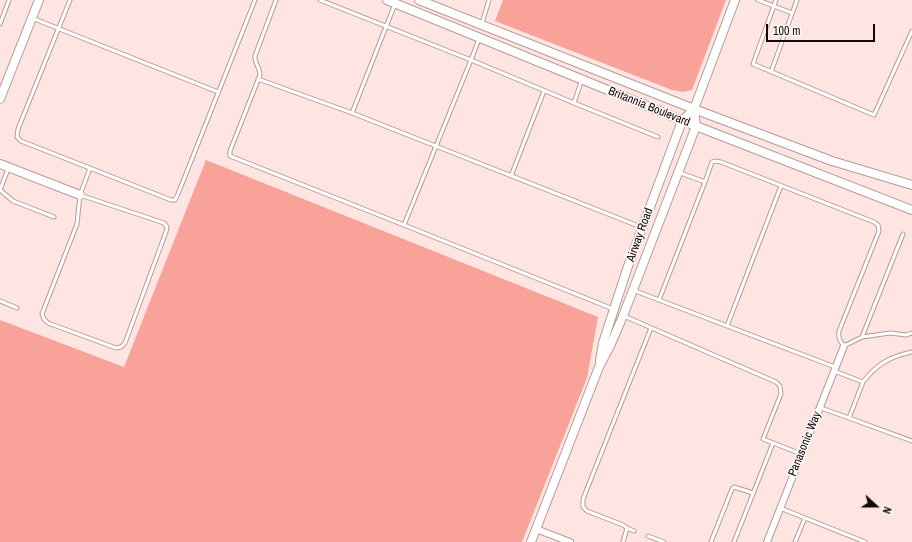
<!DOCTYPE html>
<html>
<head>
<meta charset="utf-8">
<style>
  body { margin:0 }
  #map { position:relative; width:912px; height:542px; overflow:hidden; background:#fee5e2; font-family:"Archivo Narrow",sans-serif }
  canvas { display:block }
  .north { position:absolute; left:856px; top:486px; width:40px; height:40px; -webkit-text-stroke:3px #fef8f7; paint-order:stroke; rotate:111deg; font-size:11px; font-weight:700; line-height:16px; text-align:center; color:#120908 }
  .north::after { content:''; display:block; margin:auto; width:14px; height:18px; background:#120908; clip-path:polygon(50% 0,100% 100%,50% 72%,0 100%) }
  .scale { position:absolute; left:766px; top:24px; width:109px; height:18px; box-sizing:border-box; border:2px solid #120908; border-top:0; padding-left:5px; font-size:12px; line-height:14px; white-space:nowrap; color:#120908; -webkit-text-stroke:3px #fef8f7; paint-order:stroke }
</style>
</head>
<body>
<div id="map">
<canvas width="912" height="542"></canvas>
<div class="north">N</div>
<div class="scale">100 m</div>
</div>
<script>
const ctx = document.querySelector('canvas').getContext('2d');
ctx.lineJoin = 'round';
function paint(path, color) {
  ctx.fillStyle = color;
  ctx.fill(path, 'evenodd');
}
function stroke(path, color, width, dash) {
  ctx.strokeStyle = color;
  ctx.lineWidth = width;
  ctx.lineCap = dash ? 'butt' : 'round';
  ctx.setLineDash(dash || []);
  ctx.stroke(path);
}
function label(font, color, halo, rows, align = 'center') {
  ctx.font = font + ' "Archivo Narrow",sans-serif';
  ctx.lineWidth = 3.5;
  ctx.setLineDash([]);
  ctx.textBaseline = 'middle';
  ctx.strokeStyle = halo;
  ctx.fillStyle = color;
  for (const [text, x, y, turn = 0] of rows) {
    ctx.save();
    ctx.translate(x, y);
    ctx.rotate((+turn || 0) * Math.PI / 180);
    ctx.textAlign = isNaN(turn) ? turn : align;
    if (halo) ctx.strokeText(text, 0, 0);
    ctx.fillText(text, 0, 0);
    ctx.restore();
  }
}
paint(new Path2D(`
  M503 0H726L692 90 683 92 672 90 495 21Z
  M206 160 598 317 587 378 522 542H0V320L124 367Z`), '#f8a29a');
const lane = new Path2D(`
  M70 0 18 129 17 137 21 141 171 200H175L178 194 255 0
  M276 0 255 56C254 63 260 67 260 75L230 151V156L404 225
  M320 0 471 60 404 225 613 309
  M758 0 792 13
  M776 0 753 64 874 115 912 31
  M395 4 352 113 641 227
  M32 18 218 92
  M482 23 489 0
  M0 24 9 0
  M479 39 471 60 574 103
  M771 72 797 0
  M258 79 352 113
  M582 79 574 103 658 137
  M8 169 0 190 13 201 54 217
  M511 176 544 91
  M705 182 712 162 715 161 721 162 874 222 878 225 879 231 839 331C838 337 839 341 844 346L862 337 903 234
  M80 195 164 223 167 227 166 232 125 343 121 347 116 348 48 323 44 319 42 314 77 224Z
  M80 195 90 168
  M633 290 659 300 705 182 678 172
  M659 300 835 367
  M0 301 17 308
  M624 316 776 382 780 386 781 394 763 439 801 454
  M727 326 781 186
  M862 337 890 333 906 335 912 333
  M834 371 863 382C877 364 889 357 912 352
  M821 408 849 418 863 382
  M849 418 912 441
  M780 508 865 542
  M627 528 634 531
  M648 536 664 542
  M623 542 627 528 623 525 587 511 583 507V499L651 328
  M711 542 732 489 734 487 753 493
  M734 542 773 443
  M795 542 805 518`);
const street = new Path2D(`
  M536 529 570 542
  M767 542 844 346`);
const secondary = new Path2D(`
  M387 0 696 126 912 210
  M419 0 694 109 832 161 912 185
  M0 99 39 0
  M0 164 80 195
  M600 361 603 343 627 269 682 121 694 109 735 0
  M531 542 599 367 610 346 623 316 690 142 696 126 694 109`);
stroke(lane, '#b79a97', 5);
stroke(street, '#b79a97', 8);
stroke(secondary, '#b79a97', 10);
stroke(lane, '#fff', 3);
stroke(street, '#fff', 6);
stroke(secondary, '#fff', 8);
label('12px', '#120908', '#fef8f7', [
  ["Britannia Boulevard",649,107,22],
  ["Airway Road",640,235,-70],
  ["Panasonic Way",805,444,-68]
]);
</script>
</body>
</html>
